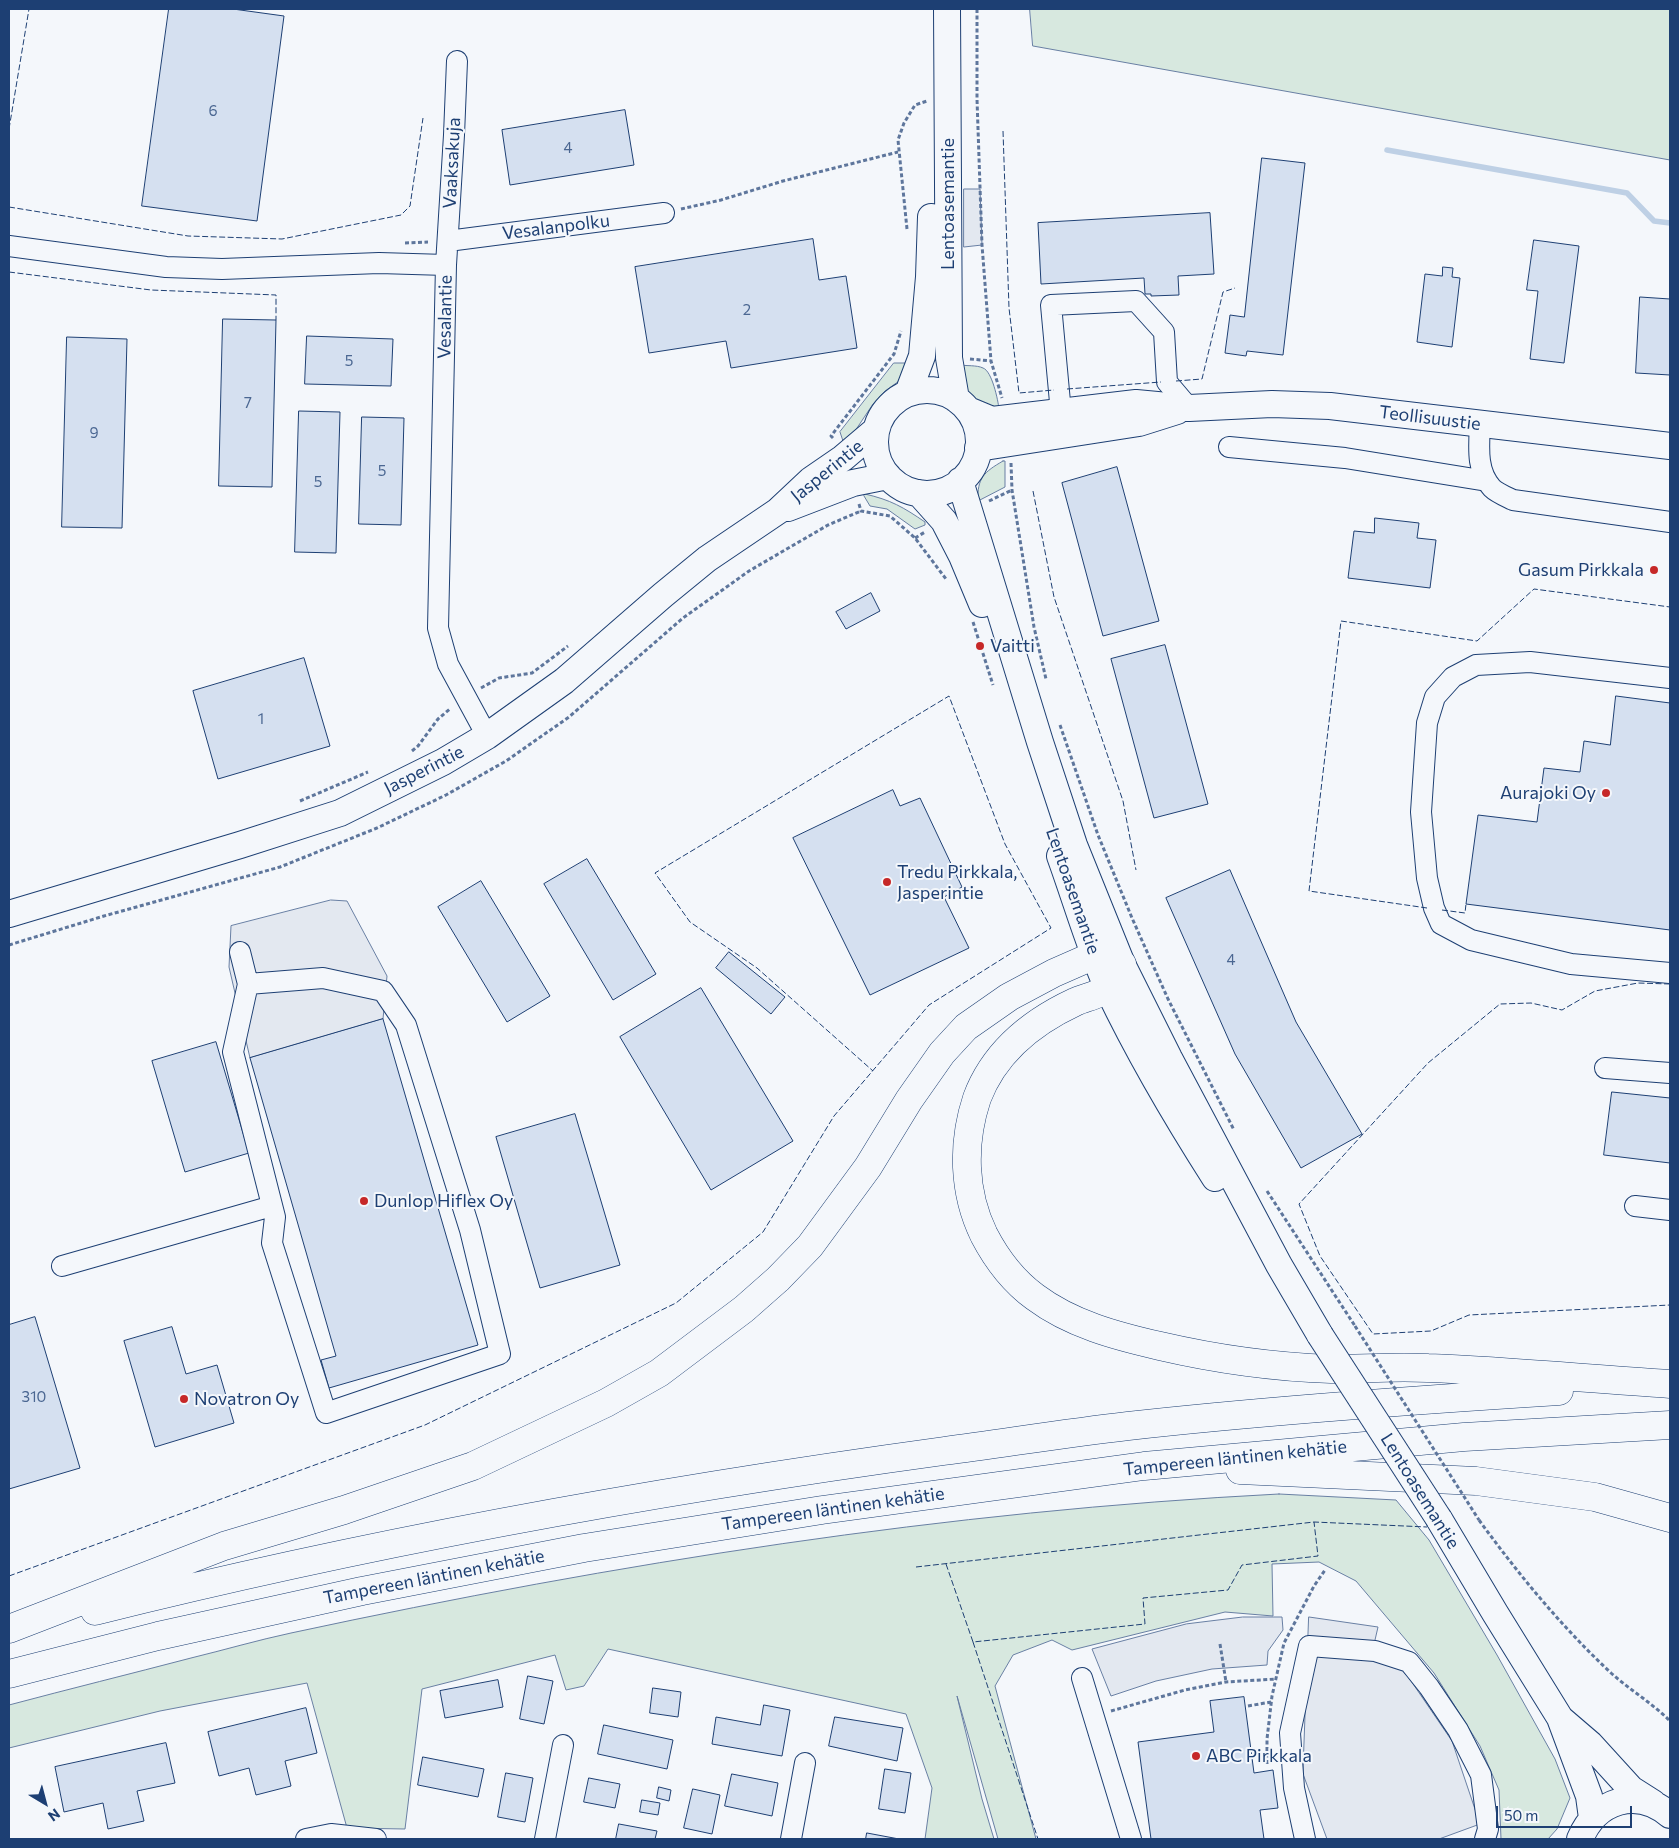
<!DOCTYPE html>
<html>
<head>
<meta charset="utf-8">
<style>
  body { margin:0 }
  #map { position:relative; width:1679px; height:1848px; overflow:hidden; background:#f4f7fb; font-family:Commissioner,sans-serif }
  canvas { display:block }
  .frame { position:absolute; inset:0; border:10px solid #1d3f73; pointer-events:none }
  .north { position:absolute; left:20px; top:1778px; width:50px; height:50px; -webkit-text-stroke:4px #f4f7fb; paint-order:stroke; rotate:143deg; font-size:14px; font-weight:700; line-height:20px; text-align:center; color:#1d3f73 }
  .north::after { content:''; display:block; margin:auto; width:18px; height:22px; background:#1d3f73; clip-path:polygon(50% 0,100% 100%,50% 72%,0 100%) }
  .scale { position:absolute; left:1496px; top:1806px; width:136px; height:22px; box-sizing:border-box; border:2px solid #1d3f73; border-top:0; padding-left:6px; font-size:15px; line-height:18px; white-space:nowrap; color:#1d3f73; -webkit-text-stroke:4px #f4f7fb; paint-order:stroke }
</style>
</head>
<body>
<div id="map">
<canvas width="1679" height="1848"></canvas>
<div class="frame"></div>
<div class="north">N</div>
<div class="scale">50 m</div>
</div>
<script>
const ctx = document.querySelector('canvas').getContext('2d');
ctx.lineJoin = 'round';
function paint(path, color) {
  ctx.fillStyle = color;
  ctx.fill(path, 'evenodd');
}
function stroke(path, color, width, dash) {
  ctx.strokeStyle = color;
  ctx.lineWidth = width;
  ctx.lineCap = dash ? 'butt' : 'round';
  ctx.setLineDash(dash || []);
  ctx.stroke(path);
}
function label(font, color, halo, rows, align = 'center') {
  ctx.font = font + ' Commissioner,sans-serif';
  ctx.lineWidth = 4;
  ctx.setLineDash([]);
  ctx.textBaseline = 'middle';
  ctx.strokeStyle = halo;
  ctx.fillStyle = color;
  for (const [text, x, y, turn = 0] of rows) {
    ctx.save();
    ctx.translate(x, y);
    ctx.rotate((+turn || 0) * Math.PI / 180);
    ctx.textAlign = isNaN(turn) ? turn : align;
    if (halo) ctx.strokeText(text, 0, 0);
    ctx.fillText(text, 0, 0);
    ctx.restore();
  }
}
const green = new Path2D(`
  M1030 9H1670V160L1033 46Z
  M894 363H910L902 379 885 391 873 404 851 437 844 444 840 432Z
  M959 365C966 366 977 365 983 368 992 371 998 400 999 409 965 397 969 398 959 365Z
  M1003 461H1005V487L978 501C977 478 984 472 1003 461Z
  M865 494C891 500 903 507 925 522V525L915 529 887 509 870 506 864 496Z
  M1279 1494 1396 1500 1429 1540 1497 1655 1555 1759 1570 1798 1557 1829 1548 1839H1501L1499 1790 1480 1746 1434 1673 1356 1581 1319 1562 1272 1564 1273 1616 1225 1612 1072 1650 1052 1640 1013 1655 995 1686 1036 1839H998L957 1696 982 1799 994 1839H925L932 1788 906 1714 608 1649 584 1686 566 1690 555 1655 422 1689 405 1829 347 1828 307 1683 160 1711 9 1748V1705C69 1689 130 1674 191 1658 224 1650 258 1640 291 1633 617 1563 947 1511 1279 1494Z`);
paint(green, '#d7e8df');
stroke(green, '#687fa3', 1);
const parking = new Path2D(`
  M964 189H980L982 245 964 247Z
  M331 900 347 901 387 976 383 1019 250 1058 229 967 231 926Z
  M1243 1617H1282L1283 1630 1268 1651 1267 1665 1212 1669 1156 1681 1111 1696 1092 1649 1186 1624Z
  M1309 1617 1378 1627 1375 1640 1409 1678 1452 1741 1480 1824 1439 1839H1327L1303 1774Z`);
paint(parking, '#e3e8f0');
stroke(parking, '#687fa3', 1);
stroke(new Path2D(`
  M1387 150 1627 193 1654 221 1670 223`), '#bed0e5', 5.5);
const building = new Path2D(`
  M169 9H233L284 16 257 221 142 206Z
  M625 110 634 165 510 185 502 130Z
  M1262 158 1305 163 1283 355 1247 351 1246 356 1225 353 1230 315 1244 317Z
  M1210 213 1214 274 1178 276 1179 295 1151 296V294H1145L1144 278 1041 284 1038 223Z
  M813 239 819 280 846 276 857 348 731 368 726 341 649 353 635 267Z
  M1534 240 1579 246 1564 363 1530 359 1538 291 1527 290Z
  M1443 267 1453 268 1452 277 1460 278 1452 347 1417 342 1425 274 1442 276Z
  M1640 297 1670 299V375L1636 373Z
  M223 319 276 320 272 487 219 486Z
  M307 336 393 339 391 386 305 384Z
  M67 337 127 339 122 528 62 527Z
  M299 411 340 412 336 553 295 552Z
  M362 417 404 418 401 525 359 524Z
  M1117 467 1159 621 1103 636 1062 483Z
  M1375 518 1419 523 1417 538 1436 540 1430 588 1348 578 1354 531 1374 533Z
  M871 593 880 611 846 629 836 612Z
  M1165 645 1208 804 1154 818 1111 659Z
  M304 658 330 746 218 779 193 691Z
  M1616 696 1670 703V930L1466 904 1478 815 1537 822 1544 768 1580 772 1584 741 1610 745Z
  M893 790 900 806 920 798 962 887 944 897 969 948 870 995 793 838Z
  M587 859 656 974 613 1000 544 884Z
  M1230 870 1296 1022 1362 1134 1301 1168 1235 1054 1166 898Z
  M481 881 550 996 507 1022 438 907Z
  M729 952 785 997 771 1014 716 968Z
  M701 988 793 1141 711 1190 620 1037Z
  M383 1019 478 1345 329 1388 321 1360 336 1356 250 1058Z
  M216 1042 249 1153 185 1172 152 1061Z
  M1612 1092 1670 1098V1163L1604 1155Z
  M575 1114 620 1265 540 1288 496 1137Z
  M35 1317 80 1468 9 1489V1325Z
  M172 1327 186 1374 217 1365 234 1423 155 1447 124 1341Z
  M528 1676 553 1681 544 1724 520 1719Z
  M498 1680 503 1707 445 1718 440 1691Z
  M653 1688 681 1692 678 1717 650 1713Z
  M1244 1697 1254 1773 1273 1770 1278 1808 1260 1810 1264 1839H1151L1138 1742 1214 1732 1210 1701Z
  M764 1705 790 1710 782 1756 712 1744 716 1717 760 1725Z
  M306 1708 317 1753 285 1761 291 1786 256 1795 249 1768 219 1776 208 1732Z
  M835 1717 903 1728 897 1761 829 1746Z
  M604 1725 673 1740 667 1769 598 1754Z
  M166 1743 175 1783 137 1791 144 1821 108 1829 103 1803 64 1812 55 1767Z
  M423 1757 484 1769 478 1797 418 1785Z
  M885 1769 911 1773 905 1813 879 1809Z
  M506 1773 533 1778 525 1822 498 1817Z
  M732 1774 778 1783 772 1816 725 1806Z
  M589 1778 620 1784 615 1808 584 1802Z
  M659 1787 671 1790 669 1801 657 1798Z
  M693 1789 720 1795 712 1834 684 1828Z
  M642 1800 660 1803 658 1815 640 1812Z
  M619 1824 657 1831 655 1839H616Z
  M867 1833 899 1839H866Z`);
paint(building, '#d5e0f0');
stroke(building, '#1d3f73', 1);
const minor = new Path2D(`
  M457 61 454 135 446 265 438 628 448 664 487 736
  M448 241 664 213
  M9 246 166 267 222 269 379 263 446 265
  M1061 413 1051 305 1136 301 1164 332 1167 382 1189 408
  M1480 424C1479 446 1476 471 1492 488 1497 493 1507 497 1513 500L1670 522
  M1229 447 1345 458 1487 481
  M1670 678 1530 662 1476 665 1453 677 1435 697 1427 723 1421 812 1427 878 1434 908 1441 924 1471 940 1571 964 1670 973
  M240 952 248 984 233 1052 275 1217 272 1243 326 1413 500 1354 470 1230 406 1025 383 991 323 978 248 984
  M1605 1068 1670 1073
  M1635 1206 1670 1210
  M62 1266 272 1206
  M1082 1678 1131 1839
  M306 1839 331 1834 376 1839
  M545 1839 563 1745
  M791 1839 805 1763
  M1305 1839 1294 1788 1290 1733 1309 1646 1375 1651 1409 1662 1429 1687 1458 1730 1481 1775 1488 1829 1485 1839`);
const major = new Path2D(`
  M947 9 949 358 956 399
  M875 442a52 52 0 1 1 104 0a52 52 0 1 1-104 0Z
  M908 393 922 356 929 277 931 217
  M968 410 992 420 1136 403 1189 408 1272 404 1330 406 1670 446
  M978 448 1139 423 1177 411
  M960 481 1040 742 1074 845 1122 964 1169 1058 1279 1265 1320 1335
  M919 493 944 521 962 556 982 604
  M788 508 853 483 888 476
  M1060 856C1076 900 1089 946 1108 989 1139 1054 1176 1117 1215 1178
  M9 914 240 845 340 813 443 762 487 736 564 681 663 595 707 559 778 511 811 480 843 458 876 430
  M1439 1519 1495 1613 1560 1718 1589 1796 1592 1818
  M1562 1720 1590 1744 1631 1789 1653 1803
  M1580 1839C1596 1800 1637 1787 1670 1815`);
const highway = new Path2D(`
  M1240 1470 1476 1481 1595 1497 1670 1518
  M95 1611C375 1541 659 1490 944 1451 1005 1443 1067 1433 1128 1426 1271 1410 1415 1400 1559 1391
  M9 1629 224 1546 344 1510 473 1466 606 1403 659 1373 744 1309 778 1279 810 1246 868 1167 909 1100 942 1053 966 1027 1009 997 1054 973 1095 955 1122 964C1118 971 1114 981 1109 987 1103 994 1083 998 1075 1002 1032 1022 994 1053 977 1098 962 1143 963 1192 984 1235 996 1258 1013 1281 1035 1297 1071 1324 1116 1336 1160 1346 1216 1359 1273 1367 1331 1369 1363 1369 1395 1366 1428 1368 1509 1371 1590 1379 1670 1384
  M9 1674 158 1636 362 1591 584 1548 822 1510 1144 1466 1464 1437 1670 1425`);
stroke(minor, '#1d3f73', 22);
stroke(major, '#1d3f73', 28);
stroke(highway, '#1d3f73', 29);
stroke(new Path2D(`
  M977 9V99L982 245 991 361 1002 398
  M681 209 721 200 783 181 898 152
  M907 229 898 140 904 123 915 105 927 101
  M405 243 428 242
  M970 359 991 361
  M833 438 831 436 894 354 901 331
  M1011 463 1012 490 1034 627 1046 679
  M989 501 1012 490
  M859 504 861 511 890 516 915 538 946 579
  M915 538 925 532
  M973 622 993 685
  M481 688 499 678 532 673 568 646
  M1060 725 1098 835 1132 918 1168 999 1234 1130
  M412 751 418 746 438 719 451 708
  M300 801 368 772
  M9 945 104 916 280 867 377 828 446 795 506 761 569 717 683 618 749 571 828 525 861 511
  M1267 1191 1355 1326
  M1479 1520C1519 1575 1561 1626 1611 1673 1630 1690 1652 1703 1670 1721
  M1220 1644 1226 1682
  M1248 1706 1271 1702
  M1111 1711 1185 1690 1226 1682 1276 1679
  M1267 1764V1739L1272 1696 1284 1643 1314 1586 1325 1570`), '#5e769c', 3, [4, 2.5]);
stroke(minor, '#f4f7fb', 20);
stroke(major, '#f4f7fb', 26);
stroke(highway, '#f4f7fb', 28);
const majorBridge = new Path2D(`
  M1320 1335 1439 1519`);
stroke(majorBridge, '#1d3f73', 28, []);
stroke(new Path2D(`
  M1355 1326 1479 1520`), '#5e769c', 3, [4, 2.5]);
stroke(majorBridge, '#f4f7fb', 26);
stroke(new Path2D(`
  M9 129 29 9
  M1003 131 1009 308 1019 393 1054 390
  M9 207 188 236 282 239 401 215 410 206 423 118
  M9 272 151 290 276 295V320
  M1176 381 1202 379 1223 292 1235 288
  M1067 389 1161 382
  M1033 491 1054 597 1123 801 1136 870
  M1427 908 1309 891 1341 621 1477 641 1534 589 1670 607
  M1442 910 1465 913 1466 904
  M1670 984 1638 983 1595 991 1562 1010 1531 1003 1500 1004 1428 1063 1299 1204 1320 1256 1373 1334 1431 1331 1469 1315 1670 1305
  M946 1564 973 1642 1145 1624 1143 1598 1228 1590 1242 1565 1318 1556 1314 1522
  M916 1567 1314 1522 1427 1527
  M9 1576 425 1425 676 1303 763 1232 834 1116 929 1005 1051 928 1005 844 949 696 655 873 690 922 757 968 873 1071
  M973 1642 1038 1839`), '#1d3f73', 1, [6, 2.5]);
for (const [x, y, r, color] of [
  [1654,570,5,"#c62828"],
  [980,646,5,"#c62828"],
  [1606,793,5,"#c62828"],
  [887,882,5,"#c62828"],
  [364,1201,5,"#c62828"],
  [184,1399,5,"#c62828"],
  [1196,1756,5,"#c62828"]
]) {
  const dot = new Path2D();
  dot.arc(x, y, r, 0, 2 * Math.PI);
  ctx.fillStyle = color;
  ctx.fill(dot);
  stroke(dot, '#f4f7fb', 2);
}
label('15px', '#4b6792', null, [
  ["6",213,111],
  ["4",568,148],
  ["2",747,310],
  ["5",349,361],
  ["7",248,403],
  ["9",94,433],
  ["5",382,471],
  ["5",318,482],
  ["1",261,719],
  ["4",1231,960],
  ["310",34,1397]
]);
label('18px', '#1d3f73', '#f4f7fb', [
  ["Vaaksakuja",452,163,-87],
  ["Lentoasemantie",948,204,-90],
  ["Vesalanpolku",556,227,-7],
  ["Vesalantie",445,317,-89],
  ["Teollisuustie",1430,418,7],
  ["Jasperintie",827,471,-39],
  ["Jasperintie",424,770,-27],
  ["Lentoasemantie",1073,891,71],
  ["Tampereen läntinen kehätie",1235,1458,-6],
  ["Lentoasemantie",1420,1491,58],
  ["Tampereen läntinen kehätie",833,1509,-8],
  ["Tampereen läntinen kehätie",434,1577,-11]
]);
label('18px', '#1d3f73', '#f4f7fb', [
  ["Gasum Pirkkala",1644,570,"right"],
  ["Vaitti",990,646],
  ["Aurajoki Oy",1596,793,"right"],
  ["Tredu Pirkkala,",897,872],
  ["Jasperintie",897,893],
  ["Dunlop Hiflex Oy",374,1201],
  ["Novatron Oy",194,1399],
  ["ABC Pirkkala",1206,1756]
], 'left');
</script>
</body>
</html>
